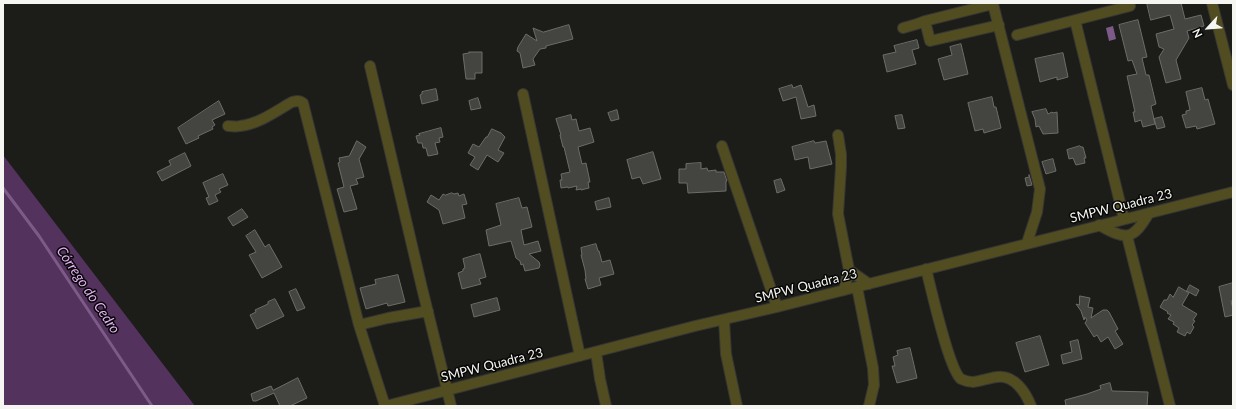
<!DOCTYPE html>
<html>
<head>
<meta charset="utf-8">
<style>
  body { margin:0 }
  #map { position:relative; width:1236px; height:409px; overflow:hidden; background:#1c1c19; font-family:Lato,sans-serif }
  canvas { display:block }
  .frame { position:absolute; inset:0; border:4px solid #f5f5f2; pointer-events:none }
  .north { position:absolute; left:1188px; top:8px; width:40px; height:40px; -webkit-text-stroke:3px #070706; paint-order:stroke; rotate:244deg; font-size:11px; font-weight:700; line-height:16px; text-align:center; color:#f5f5f2 }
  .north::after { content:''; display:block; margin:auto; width:14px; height:18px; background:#f5f5f2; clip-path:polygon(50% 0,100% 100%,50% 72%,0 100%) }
</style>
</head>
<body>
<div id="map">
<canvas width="1236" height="409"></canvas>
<div class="frame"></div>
<div class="north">N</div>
</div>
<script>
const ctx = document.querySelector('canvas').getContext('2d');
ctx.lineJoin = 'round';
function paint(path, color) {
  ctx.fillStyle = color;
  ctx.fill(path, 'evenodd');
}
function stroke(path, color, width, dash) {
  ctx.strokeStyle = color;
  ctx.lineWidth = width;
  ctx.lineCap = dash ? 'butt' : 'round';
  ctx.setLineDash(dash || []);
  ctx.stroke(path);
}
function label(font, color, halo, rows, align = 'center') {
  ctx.font = font + ' Lato,sans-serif';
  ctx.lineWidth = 3;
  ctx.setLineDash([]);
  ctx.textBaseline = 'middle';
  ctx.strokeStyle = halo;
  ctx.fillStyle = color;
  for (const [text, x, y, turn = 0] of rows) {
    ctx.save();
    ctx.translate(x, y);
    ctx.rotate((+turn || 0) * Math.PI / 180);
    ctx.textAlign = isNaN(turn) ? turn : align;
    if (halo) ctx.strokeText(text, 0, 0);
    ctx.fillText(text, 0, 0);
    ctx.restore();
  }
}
paint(new Path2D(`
  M3 155 195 406H3Z`), '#53335d');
paint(new Path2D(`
  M1113 26 1116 39 1109 41 1106 28Z`), '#7c5b88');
stroke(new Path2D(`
  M3 188 39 236 152 406`), '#7c5b88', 3);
const building = new Path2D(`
  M1147 3H1181L1185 19 1201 15 1204 26 1187 31 1189 38 1176 60 1181 79 1166 83 1159 57 1164 49 1159 47 1156 34 1174 29 1170 15 1151 20Z
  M1138 20 1147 57 1142 58 1146 75H1149L1156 104 1151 106 1155 124 1143 127 1141 120 1135 122 1133 112H1135L1127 76 1137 74 1132 60 1128 61 1119 25Z
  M569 25 573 39 546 46V48L540 49 533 59 535 65 523 68 520 53 517 51 518 47 526 34 537 41 533 28 543 32Z
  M917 40 919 48 912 50 916 64 887 72 883 55 896 52 894 46Z
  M961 44 968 74 944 80 938 59 952 55 950 47Z
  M469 52H482V73H475V79H466L463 54 469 53Z
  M1063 53 1068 77 1057 80V77L1040 82 1035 59Z
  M792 85 793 88 801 85 808 107 814 105 816 116 801 119 796 97 783 101 779 89Z
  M1202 88 1205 100 1208 99 1215 124 1197 129 1196 126 1186 128 1182 115 1186 114V111L1190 110 1186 92Z
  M436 89 438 100 422 104 420 95 422 94V92Z
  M992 97 994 107H996L1001 128 984 133 983 129 975 131 968 103Z
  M478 98 481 108 471 110 469 101Z
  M219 101 225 114 212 120 215 125 212 127 213 129 198 136 199 138 186 144 178 128Z
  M1046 109 1048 114 1052 112 1053 113 1057 112 1058 133 1043 134 1039 126 1036 127 1035 119 1032 112Z
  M617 110 619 119 611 121 608 113Z
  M571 115 572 120 576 119 579 131 590 128 594 142 578 147 582 164 586 163 590 182H588L589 188 581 190V189L576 190 577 186 568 188V187L561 188 560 180H562L561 174 570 172 564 147H563L560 135H561L556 119Z
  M902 115 905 128 898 129 895 116Z
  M1162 117 1165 127 1157 129 1154 119Z
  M441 128 443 137 439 138 440 142 435 143 438 154 428 156 426 148H423L422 143H418L416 136 420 135 419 134Z
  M492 129 501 133 505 137 498 150 504 153 498 162 487 155 478 170 470 165 475 157 468 153 473 144 479 147 486 137H487Z
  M357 141 366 147 359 159 364 177 356 179 358 184 350 186 357 209 344 212 337 189 344 187 338 163 340 162 339 158 349 156Z
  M814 141 815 143 826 141 832 164 810 169 808 157 795 160 792 147Z
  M1080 146 1081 147H1083L1086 158H1084L1085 163 1076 165 1073 158 1069 159 1067 150Z
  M653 152 661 179 643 184 640 177 632 179 627 160Z
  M185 153 191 166 162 181 157 172 171 165 169 161Z
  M1053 159 1056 171 1046 174 1042 162Z
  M701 163V169L707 168 708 171 716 170V172H724L727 181H726V191L688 193 687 183H679V169H686V164Z
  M223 174 228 185 219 189 221 192 215 195 218 201 209 205 206 198 209 197 203 183Z
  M1029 175 1032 185 1027 186 1025 178 1029 177Z
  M781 179 785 190 777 193 774 181Z
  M452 193 454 194 458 193 459 196 464 194 467 204 462 205 465 218 443 224 439 210 427 202 431 195 439 200 443 194 445 195Z
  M519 198 522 208 527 207 532 227 521 230 524 245 538 241 541 251 529 254 539 262 540 265 539 268 525 271 523 264 521 265 520 261 516 258 511 241 489 246 486 230 501 225 496 204Z
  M609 198 611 207 597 210 595 202Z
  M242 209 248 217 233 226 228 218Z
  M255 230 265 247 269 244 282 267 262 278 249 255 256 252 246 236Z
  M596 244 598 251H599L602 262 610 260 614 274 599 278 601 285 588 289 585 279H586L585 270 581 255H582L581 248Z
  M480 254 486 277 479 279 481 284 462 289 458 273 463 271V269L465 268 463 259Z
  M398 275 405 302 388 306 387 303 366 309 360 288 376 284 375 280Z
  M1233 283V300L1231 301 1233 309V315L1225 317 1219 287Z
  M1190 285 1199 290 1196 296 1187 291Z
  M1179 287 1189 293 1182 305 1197 314 1193 320 1195 321 1192 325 1194 327 1190 334 1187 332 1185 336 1177 332 1179 328 1173 324 1174 322 1168 319 1171 315 1167 313 1168 312 1160 307 1164 300H1167L1170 294 1173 297Z
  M296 289 305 308 297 311 289 292Z
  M1080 296 1090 298 1088 307 1093 308 1091 318 1103 310H1107L1109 312 1118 329 1115 331 1123 344 1115 349 1108 337 1101 342 1097 335 1094 337 1085 323 1087 320 1085 317 1084 320 1081 311 1076 304 1079 305Z
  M497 298 500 310 474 317 471 305Z
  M275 299 284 316 257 329 250 315 256 312 255 310 268 304V302Z
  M1040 336 1049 365 1025 372 1016 343Z
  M1078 340 1082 359 1063 364 1061 355 1072 352 1070 342Z
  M910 348 917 378 897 383 892 366H895L893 357 898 355 897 351Z
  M298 378 307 398 290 406H280L274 393 256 401H253L251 394 271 386 273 390Z
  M1110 383 1112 391 1148 392 1147 406H1066L1065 400 1087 394 1101 389 1100 386Z`);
paint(building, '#444440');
stroke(building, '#6d6d68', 1);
const minor = new Path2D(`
  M1212 3 1233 85
  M1075 20 1124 219
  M925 21 930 41 999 25
  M903 28 917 24 925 21 993 4 1040 189 1037 212 1027 243
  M1017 35 1130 6
  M370 66 422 288 451 406
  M523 94 580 356
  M228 126C232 126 236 127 240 126 259 124 276 111 292 102 296 101 299 100 303 103L359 325 385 406
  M838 135 841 154V167L838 214 849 270 844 290
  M722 146 777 307
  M1099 225C1127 241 1133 240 1149 213
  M1127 236 1170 406
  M926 269C931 288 949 370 961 379 965 381 968 382 973 382 981 381 989 378 997 377 1014 374 1026 393 1031 406
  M849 270 869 284
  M857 287 873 368 874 385 869 406
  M724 320 726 354 737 406
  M359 325 388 318 428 311
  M596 352 600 379 606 406
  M386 406 695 326 777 307 1233 192`);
stroke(minor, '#363633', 12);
stroke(minor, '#514d21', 10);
label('13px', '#f5f5f2', '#070706', [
  ["SMPW Quadra 23",1121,206,-14],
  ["SMPW Quadra 23",806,286,-14],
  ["SMPW Quadra 23",492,365,-14]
]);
label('italic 14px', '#e3aff4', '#070706', [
  ["Córrego do Cedro",88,290,56]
]);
</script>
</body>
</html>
